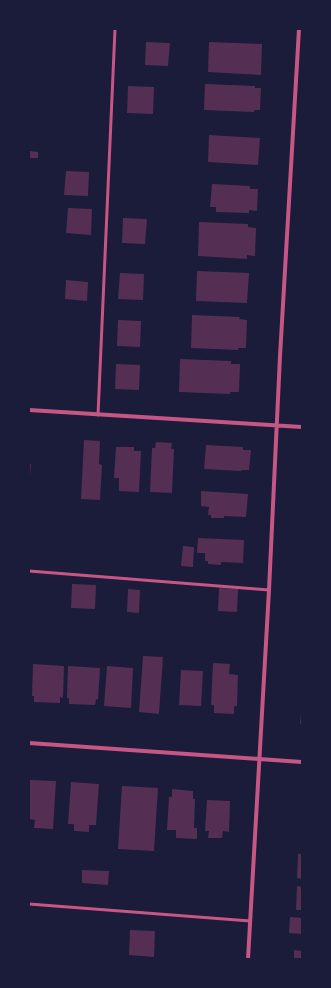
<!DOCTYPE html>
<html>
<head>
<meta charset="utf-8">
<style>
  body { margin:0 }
  #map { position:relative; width:331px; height:988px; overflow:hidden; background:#1b1b3a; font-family:"Space Grotesk",sans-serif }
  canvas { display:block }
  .frame { position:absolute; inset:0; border:30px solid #1b1b3a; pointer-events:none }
</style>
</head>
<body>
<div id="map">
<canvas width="331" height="988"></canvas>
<div class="frame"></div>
</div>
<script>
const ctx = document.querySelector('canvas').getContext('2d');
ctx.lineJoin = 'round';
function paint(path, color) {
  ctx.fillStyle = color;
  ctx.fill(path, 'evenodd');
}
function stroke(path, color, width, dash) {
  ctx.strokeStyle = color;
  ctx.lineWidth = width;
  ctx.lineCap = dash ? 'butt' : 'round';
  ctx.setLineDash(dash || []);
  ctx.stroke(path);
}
paint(new Path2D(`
  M146 42 170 43 168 66 145 65Z
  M209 42 262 44 261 75 208 72Z
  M205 84 255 86V88H261L260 110H254V112L204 110Z
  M128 86 154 87 153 114 127 113Z
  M209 135 260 138 258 165 208 162Z
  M30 151 38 152V158H29Z
  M66 171 89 172 88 196 64 195Z
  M212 184 250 186V189H258L257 211 249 210V213L216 212V207H210Z
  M68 208 92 209 91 235 66 233Z
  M123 218 147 219 145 244 122 243Z
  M199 222 248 224V227L256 228 255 256 247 255V259L198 256Z
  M197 271 249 273 247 303 196 301Z
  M120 273 144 274 143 300 118 299Z
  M66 280 88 282 87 301 65 299Z
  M192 315 240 317 239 319 247 320 246 348H238V350L191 348Z
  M118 320 141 321 140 347 117 346Z
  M180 359 231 361V364H240L239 392H230V394L179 392Z
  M116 364 140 365 139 390 115 389Z
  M84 440 100 441 99 464 102 465 100 500 81 499Z
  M156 442 172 443 171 449H174L172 493 150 492 152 448H155Z
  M206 445 243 447V450H251L249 470H242L241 471 204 469Z
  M116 447H134V451H141L139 492 119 491V478H114Z
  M29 463 31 464 30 476H29Z
  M201 491 248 494 246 517 224 516V518H211V515H208L209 507 201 506Z
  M198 538 244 540 243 563 221 562V565L208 564V561H205V553H197Z
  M183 546 194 547 193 567 181 566Z
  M72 584 96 585 95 609 71 608Z
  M219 588 238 589 237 612 218 611Z
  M128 589 140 590 139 613 127 612Z
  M143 656 163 657 159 714 139 712Z
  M213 663 230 664 229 674 238 675 237 706H234V714L214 713V705H211Z
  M33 664 64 666 63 698 60 697V703L34 702V696H32Z
  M68 666 100 668 98 700 96 699 95 705 69 704V698H67Z
  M107 666 133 668 131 708 104 706Z
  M181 670 203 671 201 706 179 705Z
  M301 713H302V724H300Z
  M29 780 56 781 53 829 34 828 35 820 29 819Z
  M71 782 99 784 96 825H89V832L74 831V824H68Z
  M122 786 158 788 154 851 118 849Z
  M172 789 193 791V799H195L194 828H197V839L176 838V830H167L169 797H172Z
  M207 800 230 801 229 832 223 831 222 838H208L209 831H205Z
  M298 854H302V879L297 878Z
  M82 870 109 871 108 885 82 883Z
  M297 886 302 887V910H296Z
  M290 917 302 918V934L289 933Z
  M130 930 155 931 154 957 129 955Z
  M294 950 302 951V959H294Z`), '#542f53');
stroke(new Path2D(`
  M98 415 115 29
  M29 571 269 590
  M29 904 250 921`), '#c65784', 3);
stroke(new Path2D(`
  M29 410 302 427
  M29 743 302 762
  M248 959 269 590 280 356 299 29`), '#c65784', 4);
</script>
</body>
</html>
